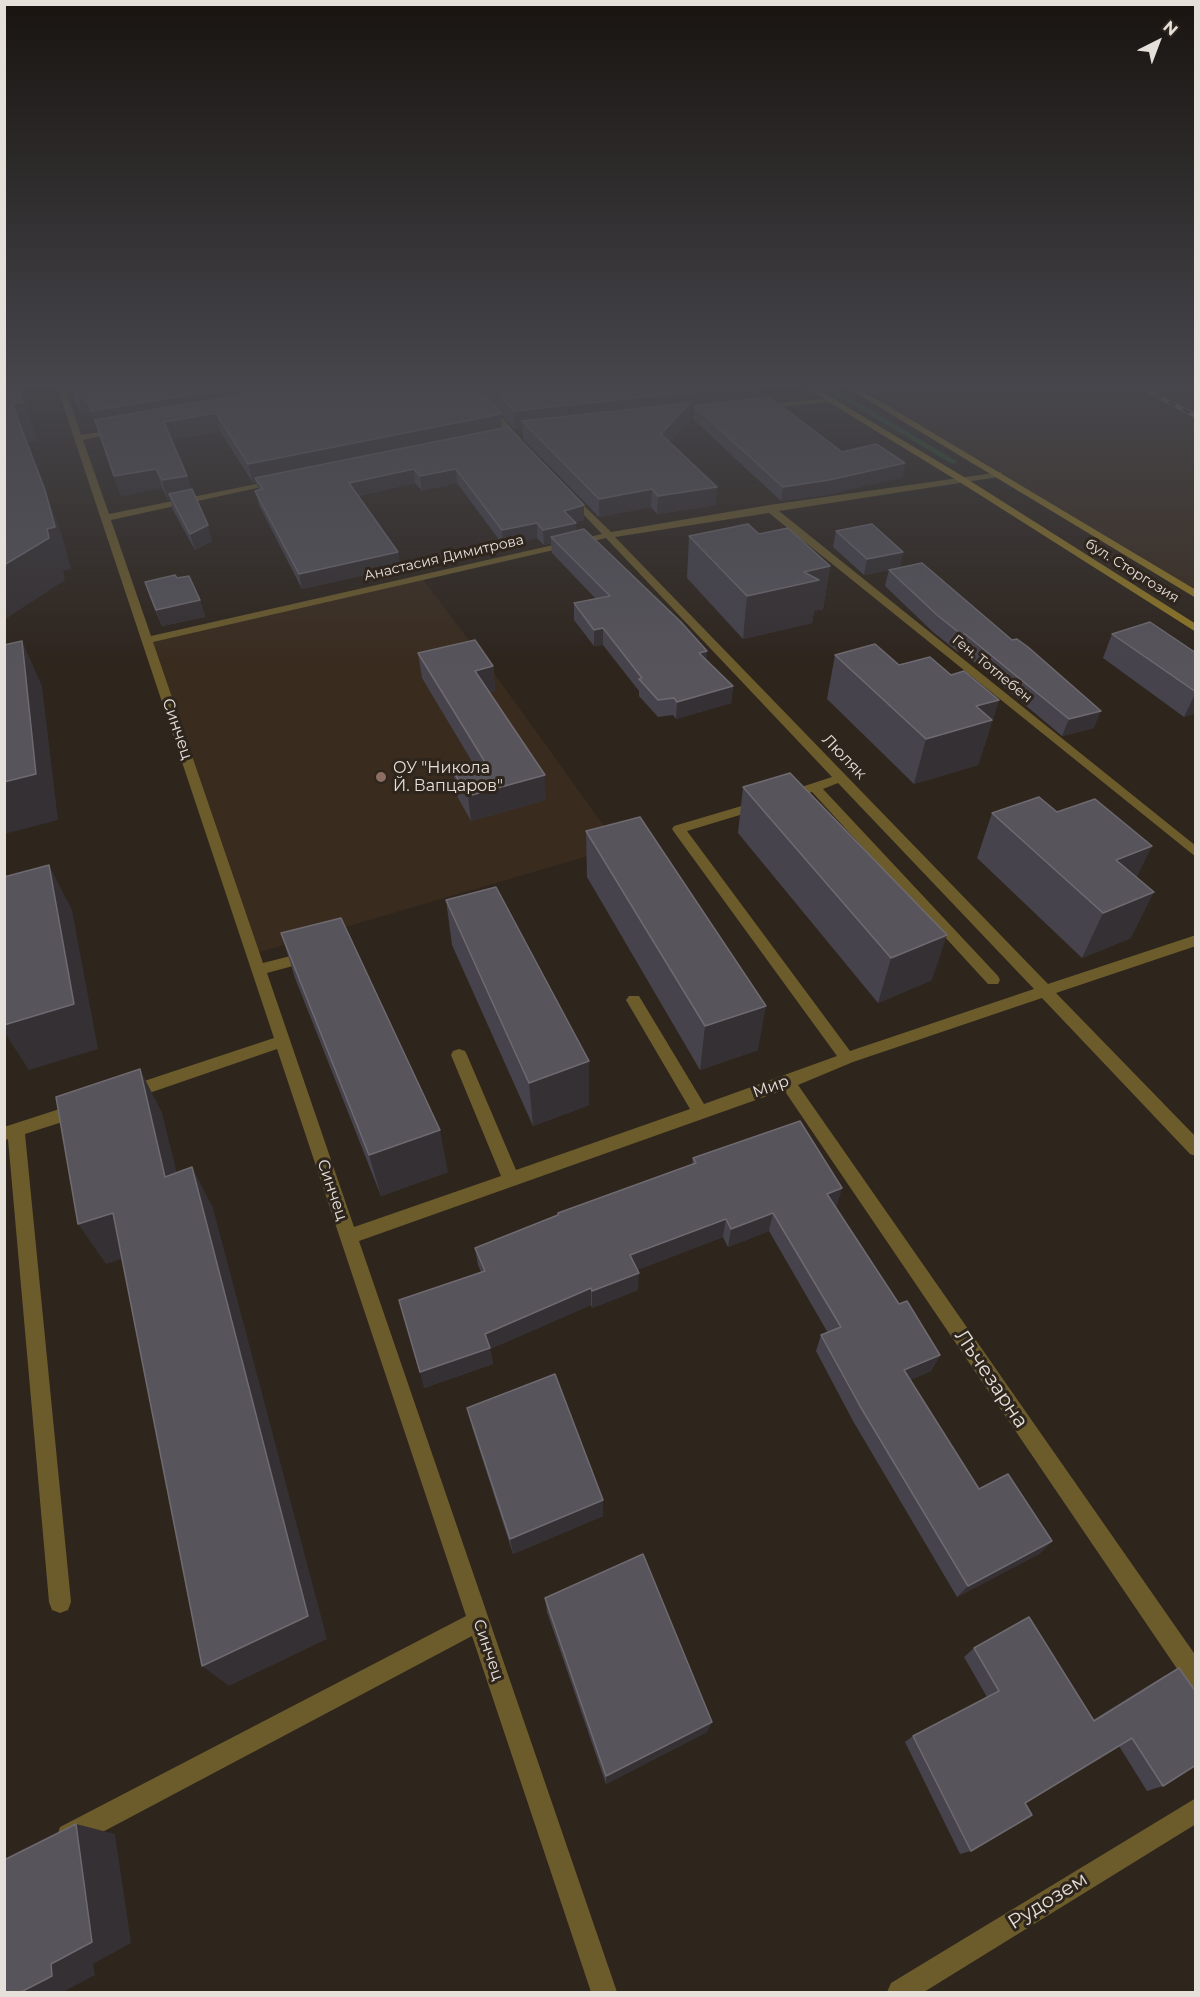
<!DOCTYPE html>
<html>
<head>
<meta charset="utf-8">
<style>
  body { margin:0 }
  #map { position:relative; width:1200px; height:1997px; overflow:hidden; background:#2e251d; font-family:Montserrat,sans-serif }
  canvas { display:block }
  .frame { position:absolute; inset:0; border:6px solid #e6e0da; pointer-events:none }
  .north { position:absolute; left:1128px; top:12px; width:60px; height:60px; -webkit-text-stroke:4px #2e251d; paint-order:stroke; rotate:42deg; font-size:16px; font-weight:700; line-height:24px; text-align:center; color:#e6e0da }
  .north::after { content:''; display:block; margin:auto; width:21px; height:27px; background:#e6e0da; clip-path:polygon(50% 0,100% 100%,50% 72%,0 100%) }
</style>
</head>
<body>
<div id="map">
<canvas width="1200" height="1997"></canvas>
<div class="frame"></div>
<div class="north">N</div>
</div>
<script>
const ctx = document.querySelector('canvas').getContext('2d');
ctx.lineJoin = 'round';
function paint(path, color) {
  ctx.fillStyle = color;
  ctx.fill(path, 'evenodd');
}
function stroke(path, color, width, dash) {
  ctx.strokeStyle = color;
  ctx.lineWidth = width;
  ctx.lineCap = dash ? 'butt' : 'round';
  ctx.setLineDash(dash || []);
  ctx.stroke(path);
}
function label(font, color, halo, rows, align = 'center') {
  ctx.font = font + ' Montserrat,sans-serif';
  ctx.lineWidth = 6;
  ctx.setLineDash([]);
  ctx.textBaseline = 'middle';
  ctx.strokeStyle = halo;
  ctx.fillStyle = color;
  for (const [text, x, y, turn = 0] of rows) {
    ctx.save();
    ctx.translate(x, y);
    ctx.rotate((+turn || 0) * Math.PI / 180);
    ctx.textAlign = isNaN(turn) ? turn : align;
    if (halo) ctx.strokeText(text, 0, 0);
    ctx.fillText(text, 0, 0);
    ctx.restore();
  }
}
paint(new Path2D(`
  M857 387H1195V598L998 474Z
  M421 577 499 680 619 847 253 954 147 640Z`), '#392b1e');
paint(new Path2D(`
  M823 387H832L958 462 952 464Z`), '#265127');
paint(new Path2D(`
  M57 387H65L81 435 120 429 124 431 83 440 109 514 276 480 280 483 111 520 151 636 602 534 567 497V493L570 492 611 532 769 505 1001 472V476L998 477 779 511 1196 846V857L769 513 615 537 1048 984 1196 935V946L1056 993 1196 1137V1156L1190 1154 1042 998 853 1062 798 1085 1196 1656V1688L1188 1685 784 1090 359 1241 617 1992H591L472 1636 78 1845 69 1848 60 1845 57 1836 60 1827 466 1616 277 1049 129 1100 123 1098 121 1093 123 1088 274 1038ZM606 538 832 777 783 793 781 796 783 799 787 800 812 792 988 984H998L1000 980 998 976 823 789 838 783 1034 989 850 1051 687 831 763 808 765 805 763 802H755L674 826 672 829 674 832 837 1056 704 1104 639 996H629L626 1000 690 1109 516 1170 467 1055 465 1051 459 1049 453 1051 451 1055 501 1176 354 1227 267 973 315 960 317 956 310 951 263 963 153 642Z
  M466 387H475L521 439V443H515Z
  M827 398H830V402L762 409 758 407 762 405Z
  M78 1103 84 1105 86 1110 84 1115 25 1134 71 1602 68 1610 60 1613 52 1610 49 1602 8 1139 4 1141V1127Z
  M1196 1798V1824L924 1992H887L891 1983Z`), '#6c5c2c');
paint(new Path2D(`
  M804 387H814L964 477 1196 624V632L958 481Z
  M846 387H856L1196 590V598Z`), '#927924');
const rail = new Path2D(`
  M1140 387 1196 416`);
stroke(rail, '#8f8881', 4.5);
stroke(rail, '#2e251d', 3, [8]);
paint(new Path2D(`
  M69 387H477L502 428 584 505V520L576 522V531L707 651 706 660 733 686 731 703 676 719 673 715 658 717 639 696V691L603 645 594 646 574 620V603L596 599 552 553 551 543 544 545 537 538 503 545 457 483 422 491 415 483 358 496 398 552 400 567 302 589 259 505 255 491 258 490 256 482 253 483 220 431 172 440 187 476 191 489 212 541 195 550 173 510 170 499 168 500 162 488 121 496 92 415 83 417 73 398Z
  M478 387H758L757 399 842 452 905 463 902 477 827 495 781 501 693 419 694 410 690 411V420L669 442 716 505 657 514 651 507 599 517 523 439 522 429 515 430Z
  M836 531 903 552 900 567 1094 728 1062 736 961 651 958 652 933 632 885 586 889 570 864 575 833 547Z
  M759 534 830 566 823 609 814 611 812 623 743 639 687 578 689 536Z
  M177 578 200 600 205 617 162 626 150 598 145 582Z
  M1112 634 1196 653V713L1184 717 1103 658Z
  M418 653 493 666 495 691 490 692 546 800 471 821 457 796 453 771 474 765 422 678Z
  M835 655 951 675 999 700 978 765 914 784 827 699Z
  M743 787 932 980 878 1003 738 833Z
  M992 813 1137 877 1131 938 1082 958 977 858Z
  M586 831 758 1050 700 1070 587 877Z
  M446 900 589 1105 533 1126 452 945Z
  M281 933 448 1172 381 1196 295 978Z
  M693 1158 837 1206 836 1207 899 1304 940 1355 931 1371 910 1380 979 1489 1052 1541 1039 1554 957 1597 853 1421 816 1351 821 1335 828 1333 769 1231 728 1247 723 1237 637 1270 638 1290 592 1308 591 1305 490 1349 493 1364 424 1388 481 1272 478 1265 475 1248 558 1215V1213L692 1164Z
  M467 1408 603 1500V1516L513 1554 472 1427Z
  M545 1598 707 1732 606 1784 547 1612Z
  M974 1648 1093 1720 1164 1676 1179 1668 1163 1786 1147 1791 1119 1746 1025 1803 971 1851 960 1854 905 1742 913 1736 987 1697 964 1657Z`), '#46434d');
paint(new Path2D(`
  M18 387H21L22 392 37 441 27 443 12 404Z
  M235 387H344L97 430 91 411Z
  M738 387H758L757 403 694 406V410L690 411V420L660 451 661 434 522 421V429L515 430 514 411Z
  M86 397 92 415 83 417 77 398Z
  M216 413 220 431 169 441 164 422Z
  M501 414 502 433 255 478 256 482 253 483 248 464Z
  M905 463 902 477 827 495 781 501 783 487Z
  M156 469 162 488 121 496 114 476Z
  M414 469 415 483 351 497 349 483Z
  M456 469 457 483 422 491 420 476Z
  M187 476 192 495 169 494 170 499 168 500 162 480Z
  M717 487 716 505 657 514 658 496Z
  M652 489 651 507 599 517V499Z
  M45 490 61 532 71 569 63 571 65 580 4 620V565L47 529Z
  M584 505V520L573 523H576V537H551V543L544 545 543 530 564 511Z
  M537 523V538L503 545 502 530Z
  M208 525 212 541 195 550 190 534Z
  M398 552 400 567 302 589 299 574Z
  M903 552 900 568 864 575 867 559Z
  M830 566 823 609 814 611 812 623 743 639 747 596 804 572Z
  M200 600 205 617 162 626 156 610Z
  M603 628V645L594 646V630Z
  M965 634 961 651 958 652 962 635Z
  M22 641 42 686 58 820 4 834V782Z
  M707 651 706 668 699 653Z
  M493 666 495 691 478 695 475 671Z
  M733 686 731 703 676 719 677 702Z
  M1196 692V713L1184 717Z
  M999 700 978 765 914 784 926 739 976 706Z
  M1101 711 1094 728 1062 736 1069 719Z
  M545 775 546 800 471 821 468 796Z
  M1152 846 1130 891 1116 860Z
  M49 865 72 910 98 1049 29 1070 4 1032V1025Z
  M1154 892 1131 938 1082 958 1103 913Z
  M947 935 932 980 878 1003 891 958Z
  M766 1006 758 1050 700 1070 705 1026Z
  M589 1061V1105L533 1126 529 1083Z
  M140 1069 162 1113 188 1218 165 1177Z
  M440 1130 448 1172 381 1196 369 1155Z
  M192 1167 213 1208 327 1639 229 1686 202 1666Z
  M842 1188 837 1206 822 1212 827 1194Z
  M113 1213 139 1253 106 1264 78 1224Z
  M773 1213 769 1231 728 1247 731 1229Z
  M726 1219 723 1237 630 1273V1255Z
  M639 1273 638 1290 592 1308V1291Z
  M591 1288V1305L490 1349 493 1364 424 1388 420 1372 485 1334Z
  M940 1355 931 1371 896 1386 904 1370Z
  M603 1500V1516L513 1554 510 1539Z
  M1052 1541 1039 1554 957 1597 968 1586Z
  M712 1722 707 1732 606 1784V1776Z
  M76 1824 115 1834 131 1943 93 1964 95 1975 63 1992H21L51 1964Z`), '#353033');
const building = new Path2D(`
  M4 387H18L23 402 12 404 45 490 55 527 47 529 49 538 4 565Z
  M71 387H235L91 411 86 397 77 398Z
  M285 387H477L501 414 248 464 216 413 164 422 187 476 162 480 156 469 114 476 95 420Z
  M493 387H738L514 411Z
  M770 397 842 452 876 444 905 463 829 480 783 487 694 406Z
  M690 403 661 434 717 487 658 496 652 489 599 499 522 421Z
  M508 427 584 505 564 511 576 523 543 530 537 523 502 530 456 469 420 476 414 469 349 483 398 552 299 574 255 491 263 489 255 478Z
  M192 489 208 525 190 534 169 494Z
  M748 524 759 534 788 528 830 566 804 572 819 580 747 596 689 536Z
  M872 524 903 552 867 559 836 531Z
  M584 529 681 622 707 651 699 653 733 686 677 702 674 698 658 700 639 679 642 678 603 628 594 630 574 603 610 596 551 537Z
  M922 563 1012 640 1017 639 1028 647 1101 711 1069 719 965 634 962 635 937 615 889 570Z
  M175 575 177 578 189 576 200 600 156 610 145 582Z
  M1150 622 1196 653V692L1112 634Z
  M475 640 493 666 475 671 545 775 468 796 453 771 485 762 418 653Z
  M22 641 36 774 4 782V645Z
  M875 644 899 665 930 657 951 675 964 671 999 700 976 706 992 720 926 739 835 655Z
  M790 773 947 935 891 958 743 787Z
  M1039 797 1057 812 1095 799 1152 846 1116 860 1154 892 1103 913 992 813Z
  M640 817 766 1006 705 1026 586 831Z
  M49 865 74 1004 4 1025V877Z
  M496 887 589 1061 529 1083 446 900Z
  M341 918 440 1130 369 1155 281 933Z
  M140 1069 165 1177 192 1167 308 1616 202 1666 113 1213 78 1224 56 1097Z
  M800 1121 842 1188 827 1194 899 1304 907 1301 940 1355 904 1370 979 1489 1008 1474 1052 1541 968 1586 860 1406 821 1335 841 1327 773 1213 731 1229 726 1219 630 1255 639 1273 592 1291 591 1288 485 1334 490 1348 420 1372 399 1300 485 1271 475 1248 558 1215V1213L696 1163 693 1158Z
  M555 1374 603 1500 510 1539 467 1408Z
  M643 1554 712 1722 606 1776 545 1598Z
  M1029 1617 1094 1721 1179 1668 1196 1692V1765L1163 1786 1132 1738 1025 1803 1032 1815 971 1851 913 1736 999 1691 974 1648Z
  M76 1824 92 1942 51 1964 52 1976 21 1992H4V1860Z`);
paint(building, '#57545c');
stroke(building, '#6e6a70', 1.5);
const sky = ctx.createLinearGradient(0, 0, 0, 667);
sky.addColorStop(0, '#191410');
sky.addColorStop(0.58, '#46464c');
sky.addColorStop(1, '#46464c00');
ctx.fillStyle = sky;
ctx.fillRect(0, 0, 1200, 667);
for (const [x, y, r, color] of [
  [381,777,6,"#8d6e63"]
]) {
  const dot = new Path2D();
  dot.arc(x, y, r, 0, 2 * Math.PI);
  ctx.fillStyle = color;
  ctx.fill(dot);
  stroke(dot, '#2e251d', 2);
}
label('14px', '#e6e0da', '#2e251d', [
  ["Анастасия Димитрова",444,558,-13],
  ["бул. Сторгозия",1132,571,32],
  ["Ген. Тотлебен",992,669,39]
]);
label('16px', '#e6e0da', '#2e251d', [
  ["Синчец",177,729,71],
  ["Люляк",844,757,46],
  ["Мир",771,1087,-20],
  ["Синчец",332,1190,71],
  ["Синчец",488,1650,71]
]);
label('16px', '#e6e0da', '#2e251d', [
  ["ОУ \"Никола",393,768],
  ["Й. Вапцаров\"",393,786]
], 'left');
label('20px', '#e6e0da', '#2e251d', [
  ["Лъчезарна",991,1379,56],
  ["Рудозем",1048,1901,-32]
]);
</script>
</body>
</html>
